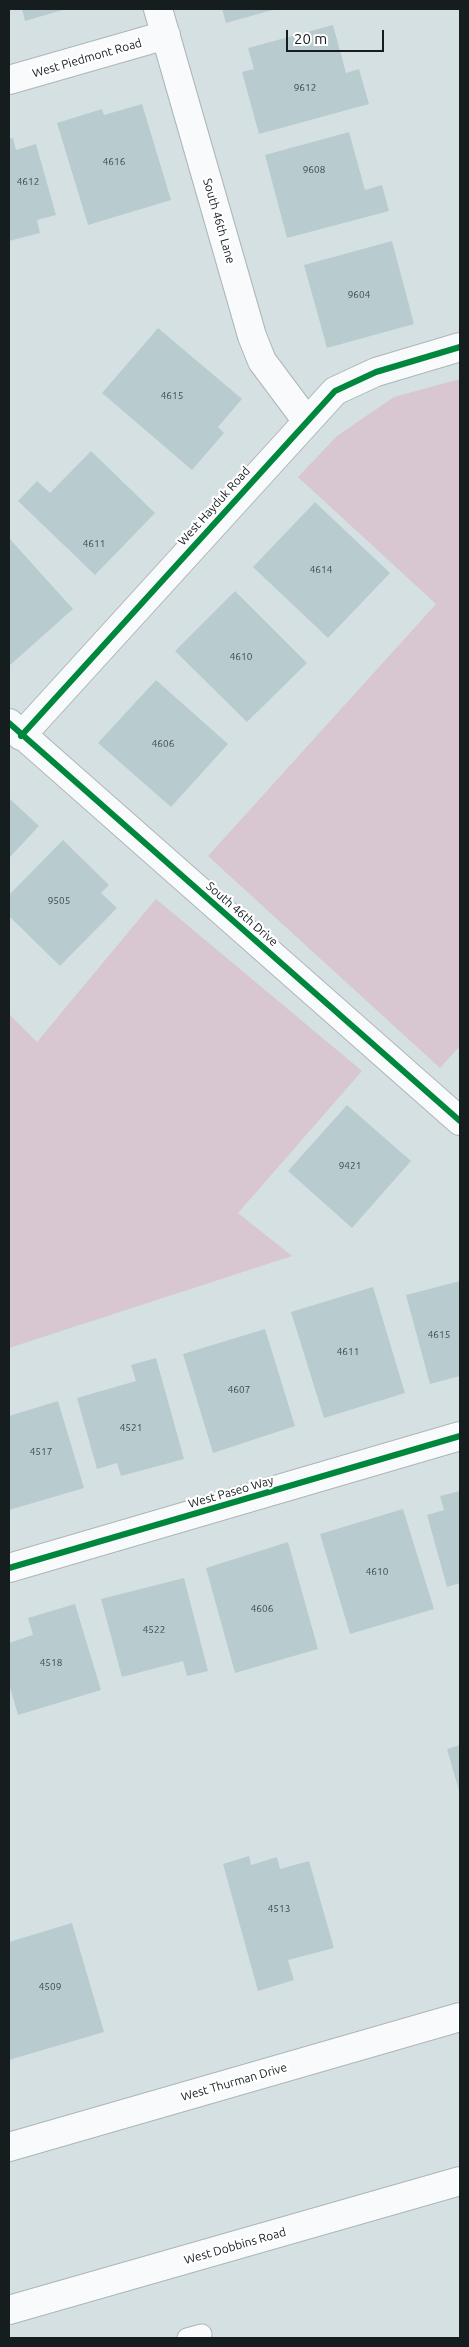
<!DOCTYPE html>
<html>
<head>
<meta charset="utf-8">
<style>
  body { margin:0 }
  #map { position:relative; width:469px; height:2347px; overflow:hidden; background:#d5e0e2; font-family:Ubuntu,sans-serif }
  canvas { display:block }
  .frame { position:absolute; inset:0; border:10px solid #161d1f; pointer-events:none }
  .scale { position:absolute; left:286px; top:30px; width:98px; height:22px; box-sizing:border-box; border:2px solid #161d1f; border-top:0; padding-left:6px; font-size:15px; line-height:18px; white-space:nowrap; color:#161d1f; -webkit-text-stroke:4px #fff; paint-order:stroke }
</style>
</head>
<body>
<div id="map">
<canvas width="469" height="2347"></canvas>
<div class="frame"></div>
<div class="scale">20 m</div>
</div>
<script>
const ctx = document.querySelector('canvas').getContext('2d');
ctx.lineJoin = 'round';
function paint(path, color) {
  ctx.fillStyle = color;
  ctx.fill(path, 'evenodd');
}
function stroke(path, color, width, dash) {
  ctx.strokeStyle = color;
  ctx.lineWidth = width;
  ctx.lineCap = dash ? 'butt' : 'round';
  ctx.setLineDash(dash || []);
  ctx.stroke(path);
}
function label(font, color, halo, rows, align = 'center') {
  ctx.font = font + ' Ubuntu,sans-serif';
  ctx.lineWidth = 4.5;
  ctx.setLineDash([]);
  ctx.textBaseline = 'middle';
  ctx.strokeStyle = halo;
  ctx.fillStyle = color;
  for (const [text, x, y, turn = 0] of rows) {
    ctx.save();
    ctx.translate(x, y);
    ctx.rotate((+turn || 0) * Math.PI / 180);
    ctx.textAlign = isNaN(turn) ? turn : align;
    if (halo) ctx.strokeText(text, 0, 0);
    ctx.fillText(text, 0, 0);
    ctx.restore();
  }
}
paint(new Path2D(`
  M460 379V1046L440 1068 208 856 436 604 298 477 337 436 394 397Z
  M156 899 362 1071 238 1213 292 1256 9 1348V1014L37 1042Z`), '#d8c6d0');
paint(new Path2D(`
  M22 9H66L25 21Z
  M222 9H276L226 23Z
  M333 25 346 73 359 69 369 104 259 134 242 72 254 69 248 48Z
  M142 104 171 200 88 225 57 123 102 109 104 115Z
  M349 132 365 190 382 185 389 211 287 238 265 155Z
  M13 138 16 150 36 144 56 215 37 220 40 233 9 241V139Z
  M392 241 414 324 327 348 304 265Z
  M158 328 242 399 218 427 224 433 192 470 102 393Z
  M91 451 155 513 95 575 18 501 37 481 50 493Z
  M315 502 390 573 328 638 253 567Z
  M9 538 73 609 9 666Z
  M235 591 307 663 247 722 175 651Z
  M156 680 228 744 171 807 98 743Z
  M9 798 39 826 9 858Z
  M63 840 109 885 101 893 117 908 60 966 9 916V895Z
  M347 1105 411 1161 352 1228 288 1171Z
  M460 1281V1376L430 1384 406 1295Z
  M373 1287 405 1393 324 1418 291 1312Z
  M265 1329 295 1426 213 1453 183 1354Z
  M156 1358 184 1459 121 1476 117 1463 97 1469 77 1398 136 1381 131 1365Z
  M58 1401 84 1488 9 1510V1416Z
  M460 1491V1583L447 1587 427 1515 444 1510 440 1496Z
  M403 1509 434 1609 350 1634 320 1534Z
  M288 1542 318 1649 235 1673 206 1568Z
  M184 1578 208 1671 187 1676 183 1661 122 1677 101 1599Z
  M75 1604 101 1690 18 1715 9 1684V1643L33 1635 28 1618Z
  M460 1745V1794L447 1749Z
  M249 1856 251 1865 277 1857 280 1869 309 1861 334 1948 288 1960 294 1980 258 1991 223 1864Z
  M72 1923 104 2032 9 2060V1942Z`), '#b8ccd0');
const service = new Path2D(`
  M187 2338 202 2334`);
const minor = new Path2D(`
  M158 9 252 336 262 361 306 420
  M9 80 166 35
  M9 723 460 1121
  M21 736 335 391 376 372 460 347
  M9 1568 460 1436
  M9 2147 460 2017`);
const secondary = new Path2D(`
  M9 2310 460 2181`);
stroke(service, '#adb5b7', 21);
stroke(minor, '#adb5b7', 30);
stroke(secondary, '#adb5b7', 30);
stroke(service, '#f9fafb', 19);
stroke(minor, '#f9fafb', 28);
stroke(secondary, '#f9fafb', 28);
stroke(new Path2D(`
  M9 723 460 1121
  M21 736 335 391 376 372 460 347
  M9 1568 460 1436`), '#00873e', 6);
label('10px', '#3e494b', null, [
  ["9612",305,88],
  ["4616",114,162],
  ["9608",314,170],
  ["4612",28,182],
  ["9604",359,295],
  ["4615",172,396],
  ["4611",94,544],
  ["4614",321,570],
  ["4610",241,657],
  ["4606",163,744],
  ["9505",59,901],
  ["9421",350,1166],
  ["4615",439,1335],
  ["4611",348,1352],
  ["4607",239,1390],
  ["4521",131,1428],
  ["4517",41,1452],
  ["4610",377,1572],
  ["4606",262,1609],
  ["4522",154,1630],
  ["4518",51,1663],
  ["4513",279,1909],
  ["4509",50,1987]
]);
label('12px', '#161d1f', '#fff', [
  ["West Piedmont Road",87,58,-16],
  ["South 46th Lane",219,221,74],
  ["West Hayduk Road",214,506,-48],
  ["South 46th Drive",242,914,41],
  ["West Paseo Way",231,1492,-16],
  ["West Thurman Drive",234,2082,-16],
  ["West Dobbins Road",235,2246,-16]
]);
</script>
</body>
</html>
